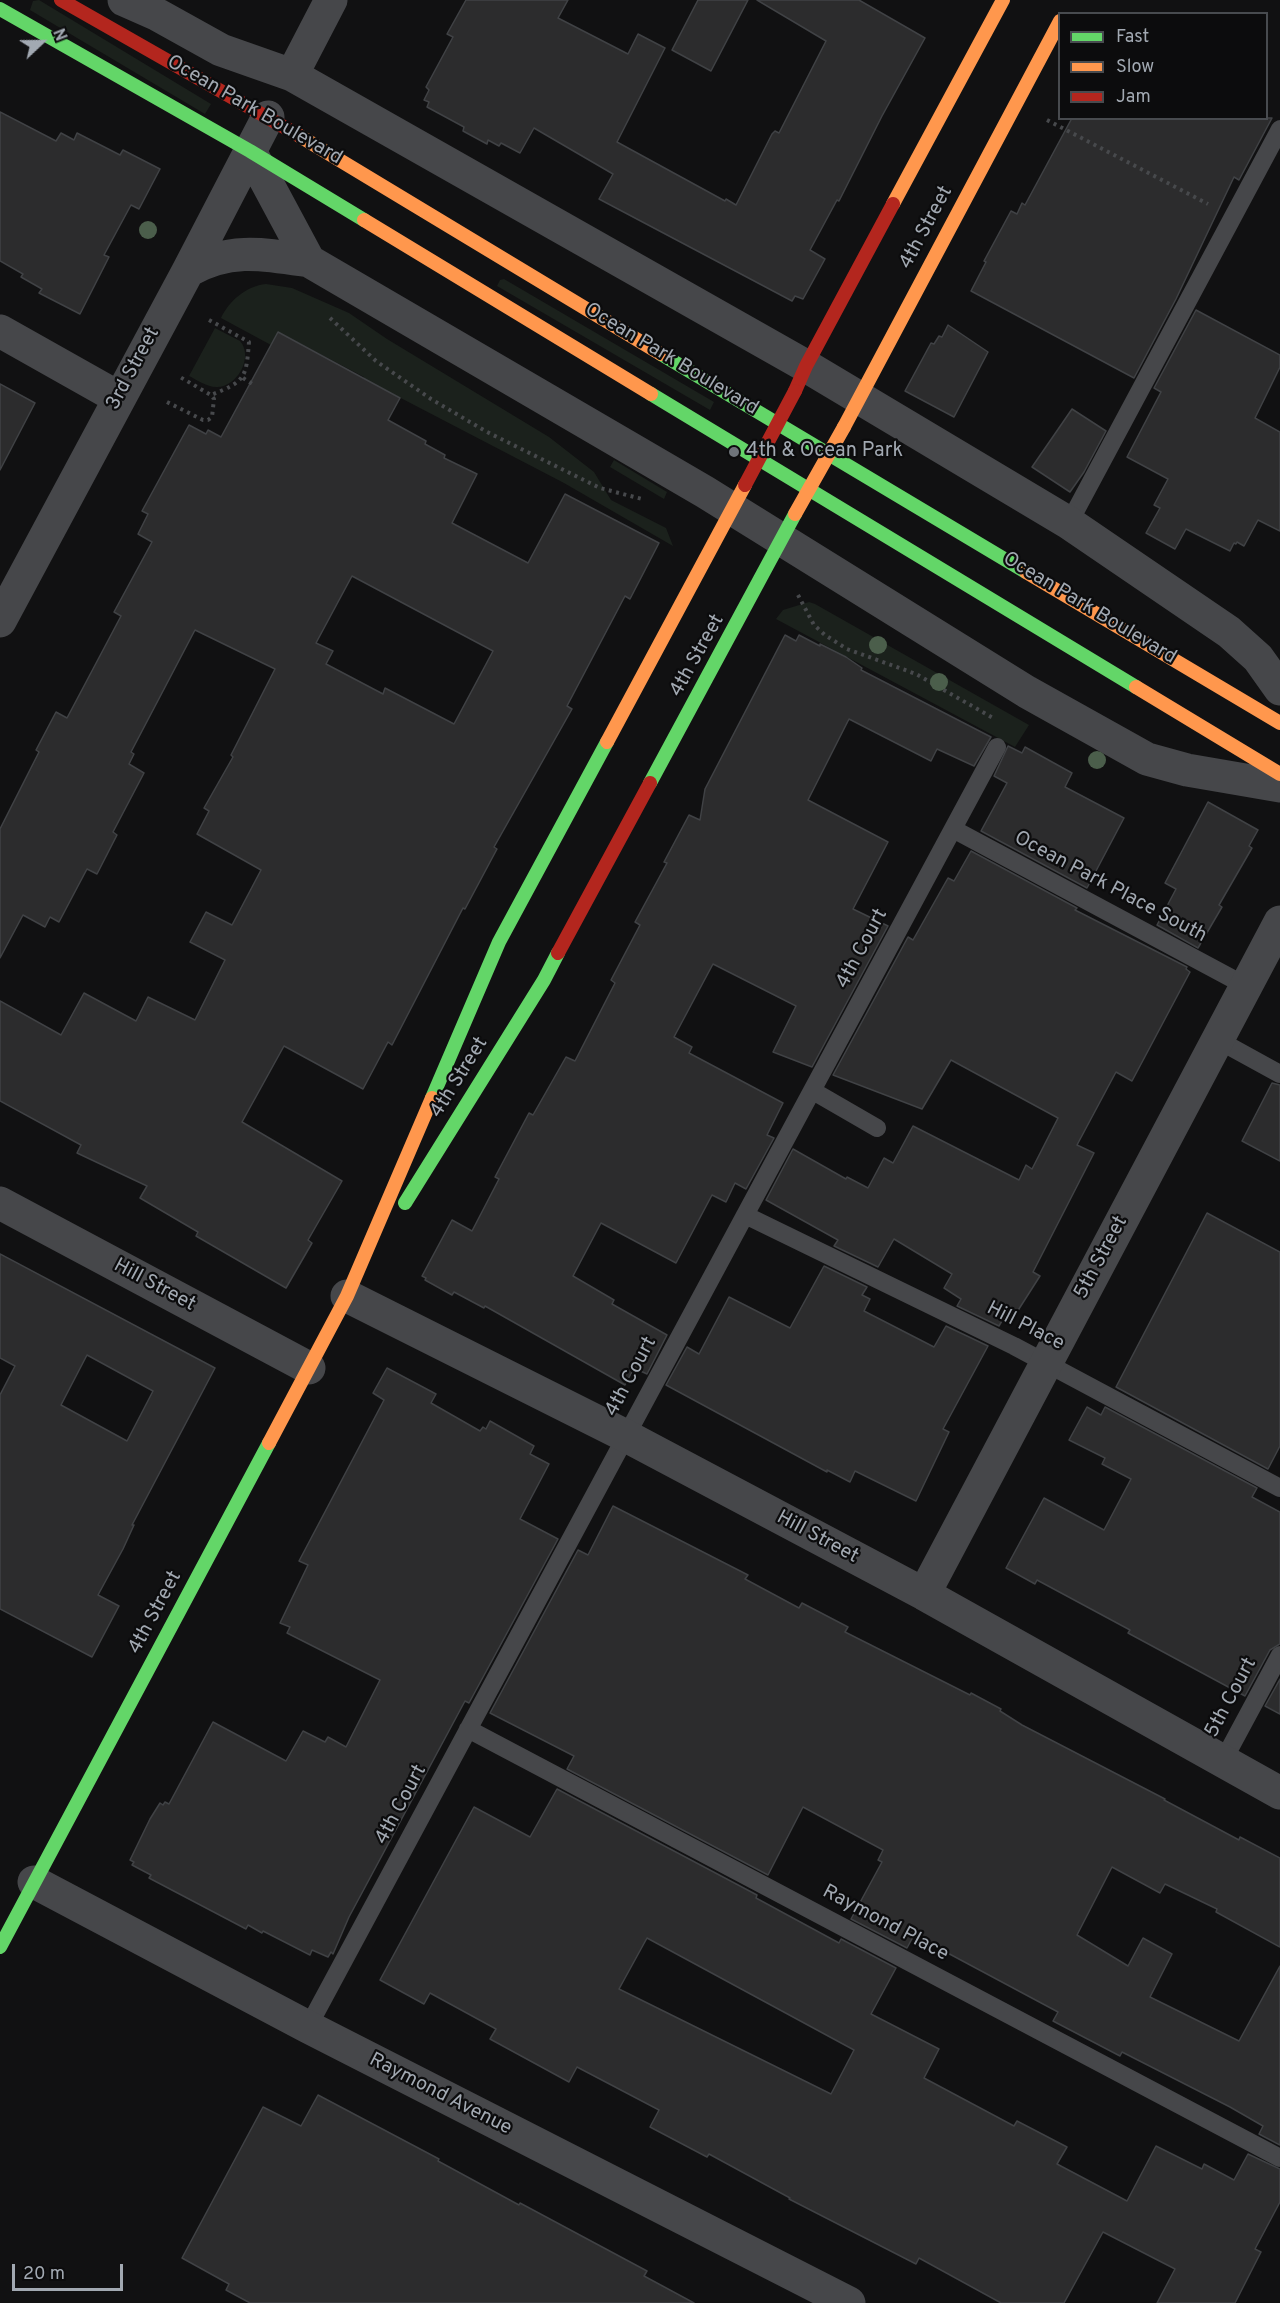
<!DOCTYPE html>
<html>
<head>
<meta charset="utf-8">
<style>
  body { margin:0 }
  #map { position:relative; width:1280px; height:2303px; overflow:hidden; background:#111112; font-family:Overpass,sans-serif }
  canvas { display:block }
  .legend { position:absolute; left:1058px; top:12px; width:210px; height:108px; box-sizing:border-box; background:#0c0c0d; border:2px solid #484b4f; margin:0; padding:8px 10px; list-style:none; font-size:18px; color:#a2a9b2 }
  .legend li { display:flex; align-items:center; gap:12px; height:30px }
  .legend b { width:30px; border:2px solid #484b4f }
  .north { position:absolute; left:12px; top:12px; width:60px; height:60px; -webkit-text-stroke:4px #0c0c0d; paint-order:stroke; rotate:68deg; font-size:16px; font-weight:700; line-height:24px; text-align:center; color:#a2a9b2 }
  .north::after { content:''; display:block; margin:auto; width:21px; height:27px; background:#a2a9b2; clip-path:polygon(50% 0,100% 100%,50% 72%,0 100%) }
  .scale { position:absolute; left:12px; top:2264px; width:111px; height:27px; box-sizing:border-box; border:3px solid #a2a9b2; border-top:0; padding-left:8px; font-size:18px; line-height:21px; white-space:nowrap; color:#a2a9b2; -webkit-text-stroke:4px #0c0c0d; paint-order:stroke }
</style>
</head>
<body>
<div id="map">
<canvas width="1280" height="2303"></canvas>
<ul class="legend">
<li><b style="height:8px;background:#63d668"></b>Fast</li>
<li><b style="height:8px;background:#ff974d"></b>Slow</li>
<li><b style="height:8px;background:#b3261e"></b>Jam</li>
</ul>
<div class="north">N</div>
<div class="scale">20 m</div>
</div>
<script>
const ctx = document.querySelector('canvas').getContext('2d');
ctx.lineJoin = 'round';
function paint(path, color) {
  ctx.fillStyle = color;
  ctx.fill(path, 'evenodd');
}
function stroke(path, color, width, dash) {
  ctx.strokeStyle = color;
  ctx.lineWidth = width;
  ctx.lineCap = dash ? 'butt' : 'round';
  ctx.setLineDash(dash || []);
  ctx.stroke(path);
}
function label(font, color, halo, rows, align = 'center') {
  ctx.font = font + ' Overpass,sans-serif';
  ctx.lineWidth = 4.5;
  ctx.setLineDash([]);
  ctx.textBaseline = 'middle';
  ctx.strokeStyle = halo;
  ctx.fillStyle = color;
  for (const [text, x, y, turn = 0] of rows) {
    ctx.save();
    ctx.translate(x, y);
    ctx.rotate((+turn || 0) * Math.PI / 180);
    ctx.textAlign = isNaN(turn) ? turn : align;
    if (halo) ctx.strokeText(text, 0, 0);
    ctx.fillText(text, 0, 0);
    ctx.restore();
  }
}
paint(new Path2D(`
  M39 0 211 104 205 114 30 10 33 1Z
  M504 279 714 402 710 410 497 286 500 280Z
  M266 284 292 288 349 313 387 339 549 437 594 472 611 500 666 528 673 546 564 483 370 382H362L364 377 278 332 271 345 221 318C229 301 246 286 266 284Z
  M215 328 240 341C254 357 237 388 216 387 207 387 197 380 189 376Z
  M614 460 667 492 664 499 610 467Z
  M809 602 815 604 1029 725 1015 747 776 619 783 610Z`), '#1b211c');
const building = new Path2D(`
  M466 0H568L558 18 628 54 638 34 665 48 617 142 725 201 726 199 736 205 772 134 775 131 779 133 826 41 757 0H859L925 38 882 116 839 201 837 200 810 250 825 259 803 299 795 296 792 301 599 199 613 174 534 128 520 153 501 143 499 146 488 140 487 144 463 131 464 127 427 107 429 102 424 100 429 90 426 87 453 37 447 34Z
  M698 0H748L711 71 672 50Z
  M0 112 56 141 61 133 74 140 77 133 120 155 123 150 160 169 139 209 131 205 104 255 109 257 80 314 39 293 42 289 21 277 23 274 0 261Z
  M1072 118H1272L1239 180 1234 177 1176 299 1134 378 971 291 986 262 984 261 1011 211 1017 214 1022 203 1025 205Z
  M1196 310 1280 355V367L1255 418 1280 432V531L1258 520 1244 546 1237 542 1236 544 1234 543 1230 551 1186 529 1175 549 1146 533 1160 508 1154 505 1168 479 1127 457 1161 392 1154 388Z
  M948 325 988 352 954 417 905 391 931 343 934 344 939 336 942 337Z
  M278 332 400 398 388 420 426 441 425 444 445 455 444 458 477 474 452 523 528 563 565 494 659 543 630 599 625 596 567 706 572 709 494 847 497 849 465 909 463 908 392 1045 388 1042 363 1089 284 1046 242 1122 342 1181 308 1240 312 1243 286 1288 196 1236 198 1232 140 1198 147 1186 77 1153 81 1145 0 1101V1001L61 1035 84 993 136 1021 148 997 195 1020 225 960 190 942 206 912 232 925 261 870 197 834 209 811 204 808 233 757 231 755 275 669 195 630 131 752 134 754 129 764 144 773 113 832 117 835 97 874 87 869 59 922 50 917 45 927 23 915 0 958V829L39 752 36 750 56 712 67 718 121 616 114 612 152 542 138 534 148 514 142 511 189 425 206 434 208 430 221 437ZM352 576 493 651 454 724 385 688 383 694 326 664 333 651 316 643Z
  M0 384 35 403 0 470Z
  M1072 409 1106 431 1084 472 1070 492 1032 467Z
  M785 635 796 641 799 635 820 646V644L846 657 862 668 861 670 991 737 974 766 937 749 931 761 849 719 808 800 888 842 853 909 888 926 812 1067 773 1052 796 1006 713 964 674 1037 692 1047 689 1053 783 1103 767 1135 774 1138 746 1189 735 1183 726 1202 712 1195 676 1263 601 1223 573 1276 614 1300 612 1304 667 1335 647 1374 634 1368 625 1385 485 1306 484 1308 454 1292 452 1295 425 1280 426 1278 422 1276 452 1220 472 1231 499 1179 495 1177 529 1113 533 1115 566 1057 575 1061 615 983 611 980 640 925 635 922 667 863 664 862 689 815 700 820 705 789Z
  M1008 746 1022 753 1025 747 1072 773 1065 787 1124 818 1087 888 981 831 1007 783 994 776Z
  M1208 802 1258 830 1249 846 1252 848 1219 905 1222 907 1198 948 1157 925 1176 889 1165 883Z
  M971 851 1077 908 1075 910 1187 967 1186 969 1190 972 1132 1081 1116 1072 1077 1145 1094 1153 1033 1272 1040 1276 1017 1312 1010 1307 999 1326 957 1306 961 1299 944 1288 952 1274 894 1239 878 1267 834 1246 838 1240 766 1200 793 1149 846 1179 847 1177 868 1188 884 1158 893 1163 913 1126 1019 1180 1026 1165 1032 1169 1058 1118 951 1060 922 1109 833 1075 908 937 913 940 948 878 954 881Z
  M1272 1083 1280 1085V1161L1242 1141Z
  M1207 1213 1280 1252V1446L1268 1469 1116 1387Z
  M0 1254 215 1368 132 1525H134L123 1549 98 1595 119 1606 92 1657 0 1609V1395L15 1366 0 1358ZM87 1355 153 1391 127 1441 61 1405Z
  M824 1266 867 1287 862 1295 870 1299 864 1311 934 1347 946 1326 988 1346 943 1429 949 1432 916 1501 855 1471 850 1482 827 1470V1472L666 1385 687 1347 699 1354 729 1297 790 1328Z
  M387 1368 436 1394 431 1403 480 1431 483 1427 486 1429 490 1421 534 1446 530 1454 549 1464 520 1519 558 1539 469 1703 465 1701 349 1917 333 1954 331 1952 328 1957 312 1950 310 1955 263 1931 262 1933 248 1925 246 1929 149 1878 151 1875 132 1865 134 1862 130 1860 150 1819 160 1803 163 1805 165 1802 169 1804 213 1722 286 1761 303 1731 325 1742 328 1737 346 1747 380 1680 287 1633 290 1627 280 1623 308 1565 299 1561 384 1400 373 1393Z
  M1087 1407 1101 1415 1105 1407 1257 1488 1252 1497 1280 1512V1644L1270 1650 1245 1696 1128 1633 1130 1630 1037 1580 1035 1584 1006 1568 1044 1498 1104 1530 1131 1479 1102 1464 1105 1458 1069 1440Z
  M613 1506 748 1575 745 1579 799 1608 802 1603 848 1627 845 1632 970 1695 971 1693 1001 1709 1000 1711 1022 1725 1165 1799 1164 1800 1239 1840 1240 1837 1280 1858V1947L1216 1912 1217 1909 1165 1884 1160 1893 1112 1867 1077 1935 1128 1966 1143 1938 1172 1954 1150 1997 1239 2041 1280 1966V2145L1259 2134 1263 2126 1230 2107 1122 2052 1120 2056 1053 2021 1058 2012 914 1935 907 1948 851 1919 882 1862 878 1860 883 1850 803 1807 768 1875 567 1769 574 1756 490 1713 578 1550 588 1555Z
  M1280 1679V1714L1265 1706Z
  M557 1789 757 1895 756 1898 839 1943 841 1939 896 1968 871 2014 939 2049 924 2078 1014 2126 1017 2121 1067 2147 1057 2164 1127 2201 1156 2146 1202 2169 1204 2164 1234 2180 1248 2154 1280 2169V2202L1255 2249 1261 2252 1235 2303H1157L1175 2269 1103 2232 1064 2303H1001L919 2258 916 2264 789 2199 790 2198 709 2154 707 2157 650 2127 659 2110 577 2067 569 2082 490 2039 496 2029 430 1993 424 2004 380 1980 474 1807 530 1837ZM647 1938 854 2050 831 2094 619 1989Z
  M318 2095 439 2159 438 2161 519 2205 520 2203 647 2271 644 2276 694 2303H250L226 2290 229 2284 182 2258 263 2107 301 2126Z`);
paint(building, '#2c2c2d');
stroke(building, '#404245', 1.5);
stroke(new Path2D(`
  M1047 120 1208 204
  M330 318 376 361 431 399 487 432 600 488 642 499
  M209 320 249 342C246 378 246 381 211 395
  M243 378 254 385
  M167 402 203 420H208L212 417 214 399 211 395 180 377
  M798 595 814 625 825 635 847 649 916 674 993 718`), '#47494c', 4, [3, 4.5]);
stroke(new Path2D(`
  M1069 523 1280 129
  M953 829 1246 986
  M1218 1040 1280 1074
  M813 1091 877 1128
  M745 1215 1014 1346 1280 1488
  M468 1729 1280 2158
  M1223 1761 1280 1655
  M308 2027 997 747`), '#46474a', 18);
stroke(new Path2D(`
  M124 0 158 15 221 50 292 75 806 366 1069 523 1229 632 1258 658 1280 689
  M292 75 331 0
  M250 151 309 261
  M188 271C229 247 264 254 309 261L705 492 1027 692 1147 759 1187 770 1280 786
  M0 331 119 398
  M0 621 188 271 268 117
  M0 1203 309 1368
  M347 1296 626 1436 924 1594 1280 1793
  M924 1594 1280 922
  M34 1882 308 2027 849 2303`), '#46474a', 33);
stroke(new Path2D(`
  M0 9 250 151 364 220
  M661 354 1026 572
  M651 394 1136 687
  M650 783 795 514
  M432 1098 499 942 607 742
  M405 1203 544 980 558 953
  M0 1947 269 1443`), '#63d668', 14);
stroke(new Path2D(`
  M298 135 661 354
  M893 204 1003 0
  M364 220 651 394
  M844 427 1060 21
  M1026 572 1280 723
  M1136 687 1280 774
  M607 742 745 485
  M269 1443 347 1296 432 1098`), '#ff974d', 14);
stroke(new Path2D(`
  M61 0 298 135
  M795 391 806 366 893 204
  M558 953 650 783`), '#b3261e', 14);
stroke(new Path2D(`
  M795 514 844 427`), '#ff974d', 14);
stroke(new Path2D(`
  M745 485 795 391`), '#b3261e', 14);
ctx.fillStyle = '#4b5e4b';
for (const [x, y] of [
  [148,230],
  [878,645],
  [939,682],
  [1097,760]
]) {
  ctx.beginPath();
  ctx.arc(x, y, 9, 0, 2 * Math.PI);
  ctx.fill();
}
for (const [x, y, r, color] of [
  [734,452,6,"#6f747a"]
]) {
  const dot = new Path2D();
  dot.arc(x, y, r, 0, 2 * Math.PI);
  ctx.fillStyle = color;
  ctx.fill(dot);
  stroke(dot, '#0c0c0d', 2);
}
label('20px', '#a2a9b2', '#0c0c0d', [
  ["Ocean Park Boulevard",254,111,30],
  ["4th Street",927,228,-62],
  ["Ocean Park Boulevard",671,360,31],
  ["3rd Street",134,369,-62],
  ["Ocean Park Boulevard",1089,609,31],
  ["4th Street",698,656,-61],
  ["Ocean Park Place South",1110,888,28],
  ["4th Court",863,949,-62],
  ["4th Street",460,1078,-58],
  ["5th Street",1102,1258,-62],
  ["Hill Street",154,1286,28],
  ["Hill Place",1025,1327,27],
  ["4th Court",632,1377,-62],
  ["Hill Street",817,1538,28],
  ["4th Street",156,1613,-62],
  ["5th Court",1232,1698,-62],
  ["4th Court",402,1805,-62],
  ["Raymond Place",885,1924,28],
  ["Raymond Avenue",440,2095,27]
]);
label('20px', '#a2a9b2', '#0c0c0d', [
  ["4th & Ocean Park",746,452]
], 'left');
</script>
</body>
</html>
